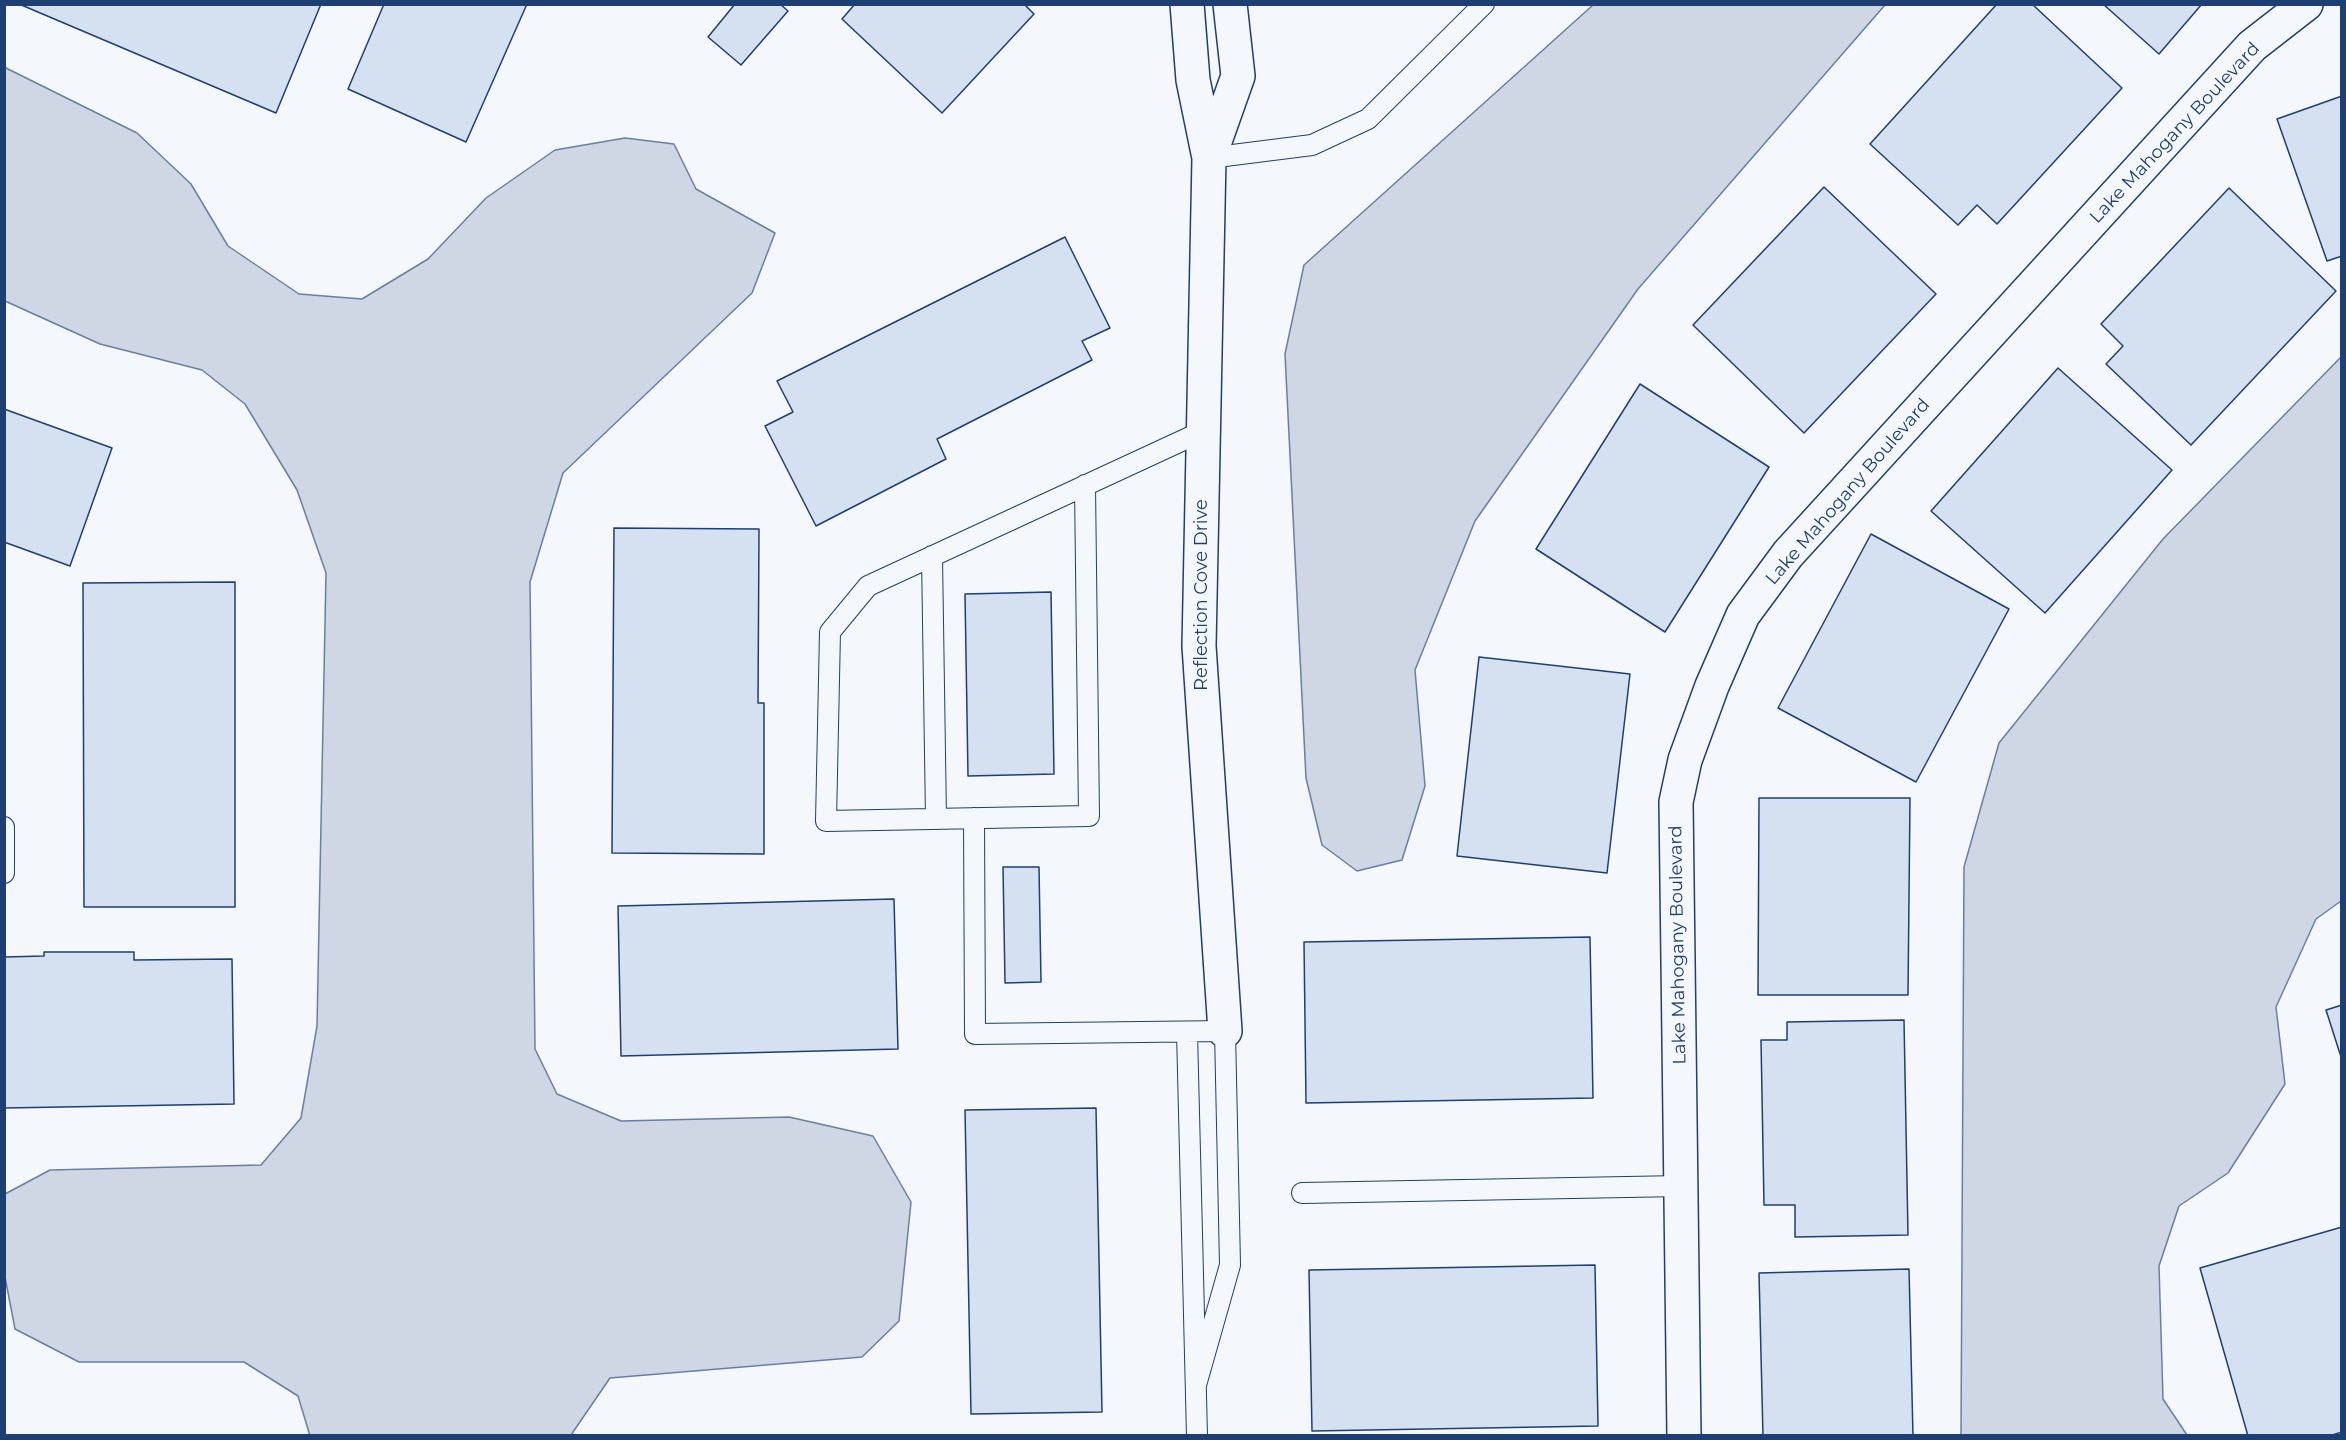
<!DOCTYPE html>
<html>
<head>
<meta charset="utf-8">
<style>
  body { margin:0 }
  #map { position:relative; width:2346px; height:1440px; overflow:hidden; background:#f4f7fb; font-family:Montserrat,sans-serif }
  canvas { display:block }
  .frame { position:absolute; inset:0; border:6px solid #1d3f73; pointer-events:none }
</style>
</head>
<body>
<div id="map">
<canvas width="2346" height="1440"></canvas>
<div class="frame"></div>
</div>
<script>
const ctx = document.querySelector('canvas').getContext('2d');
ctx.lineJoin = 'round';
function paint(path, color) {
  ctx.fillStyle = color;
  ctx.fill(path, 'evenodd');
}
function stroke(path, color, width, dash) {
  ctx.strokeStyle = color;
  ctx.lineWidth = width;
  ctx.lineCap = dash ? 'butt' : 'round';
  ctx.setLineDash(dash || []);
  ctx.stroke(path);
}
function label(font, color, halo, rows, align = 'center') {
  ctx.font = font + ' Montserrat,sans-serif';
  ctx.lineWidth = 4.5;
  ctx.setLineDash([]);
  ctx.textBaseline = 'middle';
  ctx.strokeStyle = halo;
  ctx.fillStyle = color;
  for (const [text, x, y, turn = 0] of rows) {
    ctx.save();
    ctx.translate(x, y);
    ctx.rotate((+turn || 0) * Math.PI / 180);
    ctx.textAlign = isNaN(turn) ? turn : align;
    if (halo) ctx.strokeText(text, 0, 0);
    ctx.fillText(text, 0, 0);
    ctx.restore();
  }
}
const water = new Path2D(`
  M1593 5H1885L1638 289 1475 521 1415 670 1425 786 1402 860 1357 871 1322 845 1306 778 1285 354 1304 265Z
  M4 67 137 133 191 184 228 246 299 294 362 299 428 259 486 198 555 150 625 138 674 144 696 189 775 233 752 293 563 473 530 582 535 1049 557 1094 621 1121 789 1117 873 1136 911 1202 899 1321 862 1357 610 1378 571 1435 310 1436 298 1396 244 1362H79L15 1329 5 1277V1194L50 1170 261 1165 301 1118 317 1026 326 573 297 490 245 404 202 370 100 344 5 301Z
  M2341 357V901L2316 919 2276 1007 2285 1084 2228 1173 2179 1206 2159 1266 2163 1399 2187 1435H1961L1964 867 1999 743 2163 539Z`);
paint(water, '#cfd7e4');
stroke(water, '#687fa3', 1.5);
const building = new Path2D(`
  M19 4H321L276 113Z
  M384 4H527L466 142 348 89Z
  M735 4H780L788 11 741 65 708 37Z
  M855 4H1024L1034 14 942 113 842 19Z
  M1997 4H2032L2122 88 1997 224 1977 205 1958 225 1870 144Z
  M2103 4H2202L2159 54Z
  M2342 96V256L2327 261 2277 119Z
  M1824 187 1936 294 1804 433 1693 325Z
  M2229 188 2336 291 2191 445 2106 364 2123 346 2101 324Z
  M1065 237 1110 328 1082 341 1092 360 937 439 946 459 816 526 765 426 793 412 777 381Z
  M2058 368 2172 470 2045 613 1931 511Z
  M1640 384 1769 467 1665 632 1536 549Z
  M4 409 112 448 70 566 4 542Z
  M614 528 759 529 758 703H764V854L612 853Z
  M1871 534 2009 609 1916 782 1778 708Z
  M235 582V907H84L83 583Z
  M1051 592 1054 774 968 776 965 594Z
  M1479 657 1630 674 1607 873 1457 856Z
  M1759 798H1910L1908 995H1758Z
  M1003 867H1039L1041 982 1005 983Z
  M894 899 898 1049 621 1056 618 906Z
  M1590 937 1593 1098 1306 1103 1304 942Z
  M44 952H134V960L232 959 234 1104 4 1108V957L44 956Z
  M2342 1005V1060L2326 1010Z
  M1904 1020 1908 1235 1795 1237V1205H1764L1761 1040H1787V1022Z
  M1096 1108 1102 1412 971 1414 965 1110Z
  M2342 1227V1432L2329 1436H2248L2200 1268Z
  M1595 1265 1598 1426 1312 1431 1309 1270Z
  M1909 1269 1913 1436H1763L1759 1273Z`);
paint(building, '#d5e0f0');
stroke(building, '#1d3f73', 1.5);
const service = new Path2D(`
  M1209 158 1312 145 1368 119 1484 4
  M1085 485 1089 816 826 821 830 632 868 586 1203 431
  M932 556 936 819
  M974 818 975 1034 1225 1031 1230 1265 1196 1385
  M4 827V873
  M1187 1032 1197 1436
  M1302 1193 1681 1186`);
const minor = new Path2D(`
  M1187 4 1193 80 1209 158 1199 646 1225 1031
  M1209 158 1238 76 1230 4
  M1684 1436 1676 802 1685 760 1712 686 1743 615 1788 554 2252 46 2306 4`);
stroke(service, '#1d3f73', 22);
stroke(minor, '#1d3f73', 36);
stroke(service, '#f4f7fb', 20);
stroke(minor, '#f4f7fb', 33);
label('18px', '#1d3f73', '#f4f7fb', [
  ["Lake Mahogany Boulevard",2175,133,-47],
  ["Lake Mahogany Boulevard",1848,492,-49],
  ["Reflection Cove Drive",1202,595,-90],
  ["Lake Mahogany Boulevard",1678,945,-91]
]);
</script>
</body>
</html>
